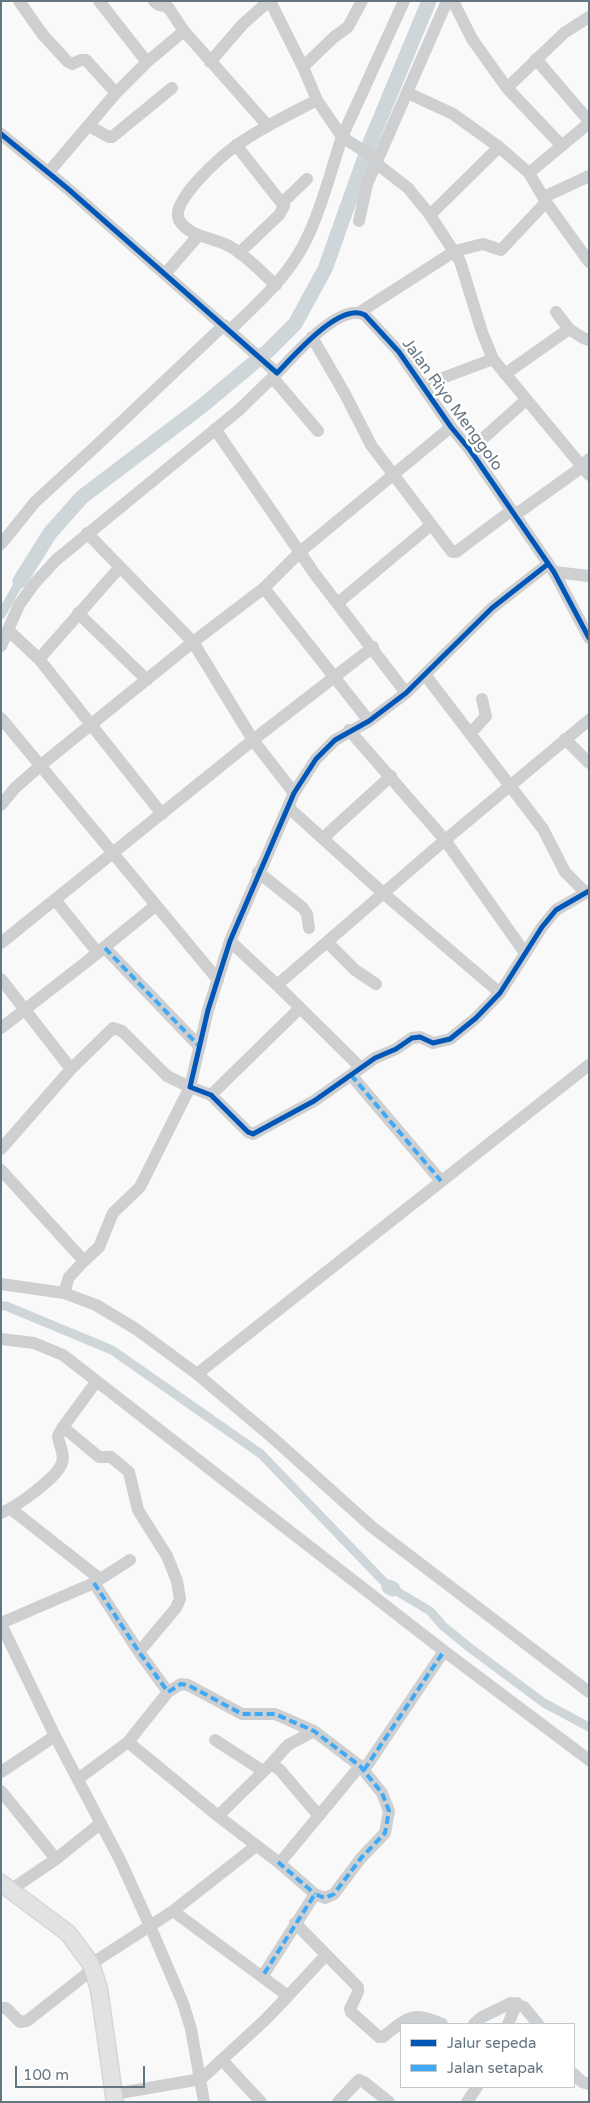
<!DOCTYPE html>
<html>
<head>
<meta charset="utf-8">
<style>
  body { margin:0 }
  #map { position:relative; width:590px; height:2103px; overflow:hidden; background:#f9f9f9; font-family:"Varela Round",sans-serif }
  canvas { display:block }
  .frame { position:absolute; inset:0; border:2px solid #657683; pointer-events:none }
  .legend { position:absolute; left:400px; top:2023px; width:175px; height:65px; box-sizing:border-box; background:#fff; border:1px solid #c1c8cd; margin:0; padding:6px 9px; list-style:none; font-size:15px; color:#657683 }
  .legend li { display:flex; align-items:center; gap:10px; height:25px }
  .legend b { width:25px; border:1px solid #c1c8cd }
  .scale { position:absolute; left:15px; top:2066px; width:130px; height:22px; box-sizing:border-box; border:2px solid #657683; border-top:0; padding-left:6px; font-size:15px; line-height:18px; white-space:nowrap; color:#657683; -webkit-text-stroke:4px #fff; paint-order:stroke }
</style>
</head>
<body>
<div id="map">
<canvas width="590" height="2103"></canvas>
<div class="frame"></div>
<ul class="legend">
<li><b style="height:6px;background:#0057b8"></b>Jalur sepeda</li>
<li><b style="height:6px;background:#3fa9f5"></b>Jalan setapak</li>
</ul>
<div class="scale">100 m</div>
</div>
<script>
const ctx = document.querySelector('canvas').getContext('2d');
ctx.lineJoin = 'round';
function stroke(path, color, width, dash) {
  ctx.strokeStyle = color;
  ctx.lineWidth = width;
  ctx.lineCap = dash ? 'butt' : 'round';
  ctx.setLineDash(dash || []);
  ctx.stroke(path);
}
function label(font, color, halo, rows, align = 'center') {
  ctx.font = font + ' "Varela Round",sans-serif';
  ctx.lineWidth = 5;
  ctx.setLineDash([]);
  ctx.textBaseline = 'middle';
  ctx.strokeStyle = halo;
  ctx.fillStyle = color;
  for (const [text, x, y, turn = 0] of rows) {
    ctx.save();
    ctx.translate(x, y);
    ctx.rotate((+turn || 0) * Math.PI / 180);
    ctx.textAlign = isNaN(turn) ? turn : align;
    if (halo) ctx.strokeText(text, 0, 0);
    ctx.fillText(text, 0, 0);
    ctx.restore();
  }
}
stroke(new Path2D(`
  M1 615 20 581
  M1 1306H6L112 1350 261 1454 389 1587
  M393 1589 430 1611 443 1626 470 1648 544 1703 589 1727`), '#ced6d9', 9);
stroke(new Path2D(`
  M20 581 50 533 82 497 202 406 268 351 295 324 325 269 370 143 429 1
  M389 1587 393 1589`), '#ced6d9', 15);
const major = new Path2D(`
  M1 1883 68 1933 91 1964 99 1989 115 2102`);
stroke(major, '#d5d6d7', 19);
stroke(new Path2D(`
  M19 1 43 35 68 62 72 64 81 60H86L116 93
  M99 1 147 62
  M154 1 159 5 168 7 184 31 268 126
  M453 1 472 39 507 88 561 145
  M536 59 589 121
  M210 62 243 24 269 1
  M303 67 334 37 348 27 362 1
  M507 88 564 33 589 17
  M408 93 453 114 499 147 529 173 546 202 589 262
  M89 126 109 137H112L172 88
  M1 134 67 188 277 373C293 357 340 301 365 315L399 352 451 427 470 450 554 572 589 638
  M236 145 284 206 279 215 239 253
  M378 160 342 137 404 1
  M377 164 408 188 430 215 460 261 482 332 493 359 589 475
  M48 173 116 93 147 62 184 31
  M529 173 589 123
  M544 197 589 176
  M282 203 307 179
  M430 215 499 147
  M359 221 367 184 447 1
  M165 274 198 236
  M276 285C261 272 246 255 229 246 213 237 190 238 179 220 169 202 223 154 237 145 262 127 290 114 317 100
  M360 312 455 251 483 244 501 250 546 202
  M556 312 569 329
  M230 330C259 302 291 274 308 236 323 204 331 170 342 137L317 100 303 67 270 1
  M312 337 345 394 371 445 452 552H456L512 510
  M505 374 569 329 583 338 589 340
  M273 378 318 431
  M424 385 493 359
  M215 429 314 573 406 693
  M470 450 526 400
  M515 515 582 467 589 459
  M87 533 193 642 253 740 294 793
  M1 544 35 502 96 446 224 325
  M548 564 492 608 406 693 369 721 335 740 316 759 294 793 230 941 208 1010 190 1087 211 1095 248 1132 253 1134 314 1101 375 1058 396 1049 412 1038 420 1037 433 1043 450 1039 476 1018 500 993 542 927 556 910 589 891
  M554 572 589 576
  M264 588 369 721
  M339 602 431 525
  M78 613 147 680
  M8 630 39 659 162 814
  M1 646 19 605 34 584 56 560 239 410 277 373
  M39 659 120 567
  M426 676 543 829 565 872 586 893
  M1 718 218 980
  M349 730 445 840 525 953
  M470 734 486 716 482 699
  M565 739 589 763
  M1 805 15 788 41 765 193 642 264 588 301 551 451 427
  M289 808 383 893 500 993
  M323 838 391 776
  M258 872 303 908 307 914 309 928
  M56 901 98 953
  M230 941 277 985 361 1068
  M327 942 355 970 376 984
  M1 943 253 740 373 647
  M105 948 199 1046
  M1 979 71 1069
  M277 985 445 840 589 720
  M1 1028 85 963 155 906
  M351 1075 441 1181
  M211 1095 300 1008
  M1 1149 71 1069 113 1028 122 1031 167 1076 190 1087 140 1187 113 1213 99 1247 84 1261
  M1 1170 84 1261 69 1277 64 1293
  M1 1284 64 1293 96 1305 136 1329 197 1374 274 1439 372 1527 589 1692
  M1 1339 34 1343 63 1355 444 1651 589 1760
  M197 1374 589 1065
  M96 1382 63 1427 99 1457H111L129 1472 138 1510 167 1556 177 1581 180 1599 176 1608 139 1652
  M11 1509 100 1579
  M1 1513C16 1507 57 1478 62 1463 65 1454 59 1445 58 1436L63 1427
  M94 1583 139 1652 168 1692 181 1684 188 1685 242 1714H275L314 1731 360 1766 382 1793 389 1811 385 1833 361 1858 334 1894 325 1898 315 1894 262 1977
  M1 1623 94 1583 130 1560
  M1 1624 55 1736 120 1860 150 1926 183 2003 191 2029 204 2102
  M215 1740 263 1771
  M128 1742 218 1816 278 1862 283 1859 360 1766
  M268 1767 288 1745 314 1731
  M364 1770 444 1651
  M1 1772 55 1736
  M78 1779 128 1742 168 1692
  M1 1791 56 1859
  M218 1816 268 1767 273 1765 280 1770 319 1816
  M278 1862 315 1894
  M9 1891 56 1859 101 1823
  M295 1923 358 1987V1992L350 2009 351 2012 379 2037H383C407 2018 412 2010 442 2024
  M91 1964 173 1911 256 1846
  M288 1996 326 1955
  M1 2008H6L20 2022 27 2021 93 1969
  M474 2024 482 2017 511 2003 524 2007 538 2024
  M508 2024 517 2003
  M222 2060 261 2102
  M574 2074 582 2082 589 2084
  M114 2094 201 2079 265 2020 288 1996 173 1911
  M338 2102 359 2080 364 2082 389 2102
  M467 2102 477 2087`), '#cecfd0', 12);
stroke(major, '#e1e2e2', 16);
stroke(new Path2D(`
  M105 948 199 1046
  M351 1075 441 1181
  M94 1583 139 1652 168 1692 181 1684 188 1685 242 1714H275L314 1731 360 1766 382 1793 389 1811 385 1833 361 1858 334 1894 325 1898 315 1894 262 1977
  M364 1770 444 1651
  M278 1862 315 1894`), '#3fa9f5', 4, [8, 4]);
stroke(new Path2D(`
  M1 134 67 188 277 373C293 357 340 301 365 315L399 352 451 427 470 450 554 572 589 638
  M548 564 492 608 406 693 369 721 335 740 316 759 294 793 230 941 208 1010 190 1087 211 1095 248 1132 253 1134 314 1101 375 1058 396 1049 412 1038 420 1037 433 1043 450 1039 476 1018 500 993 542 927 556 910 589 891`), '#0057b8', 5);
label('16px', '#657683', '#fff', [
  ["Jalan Riyo Menggolo",452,405,54]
]);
</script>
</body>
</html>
